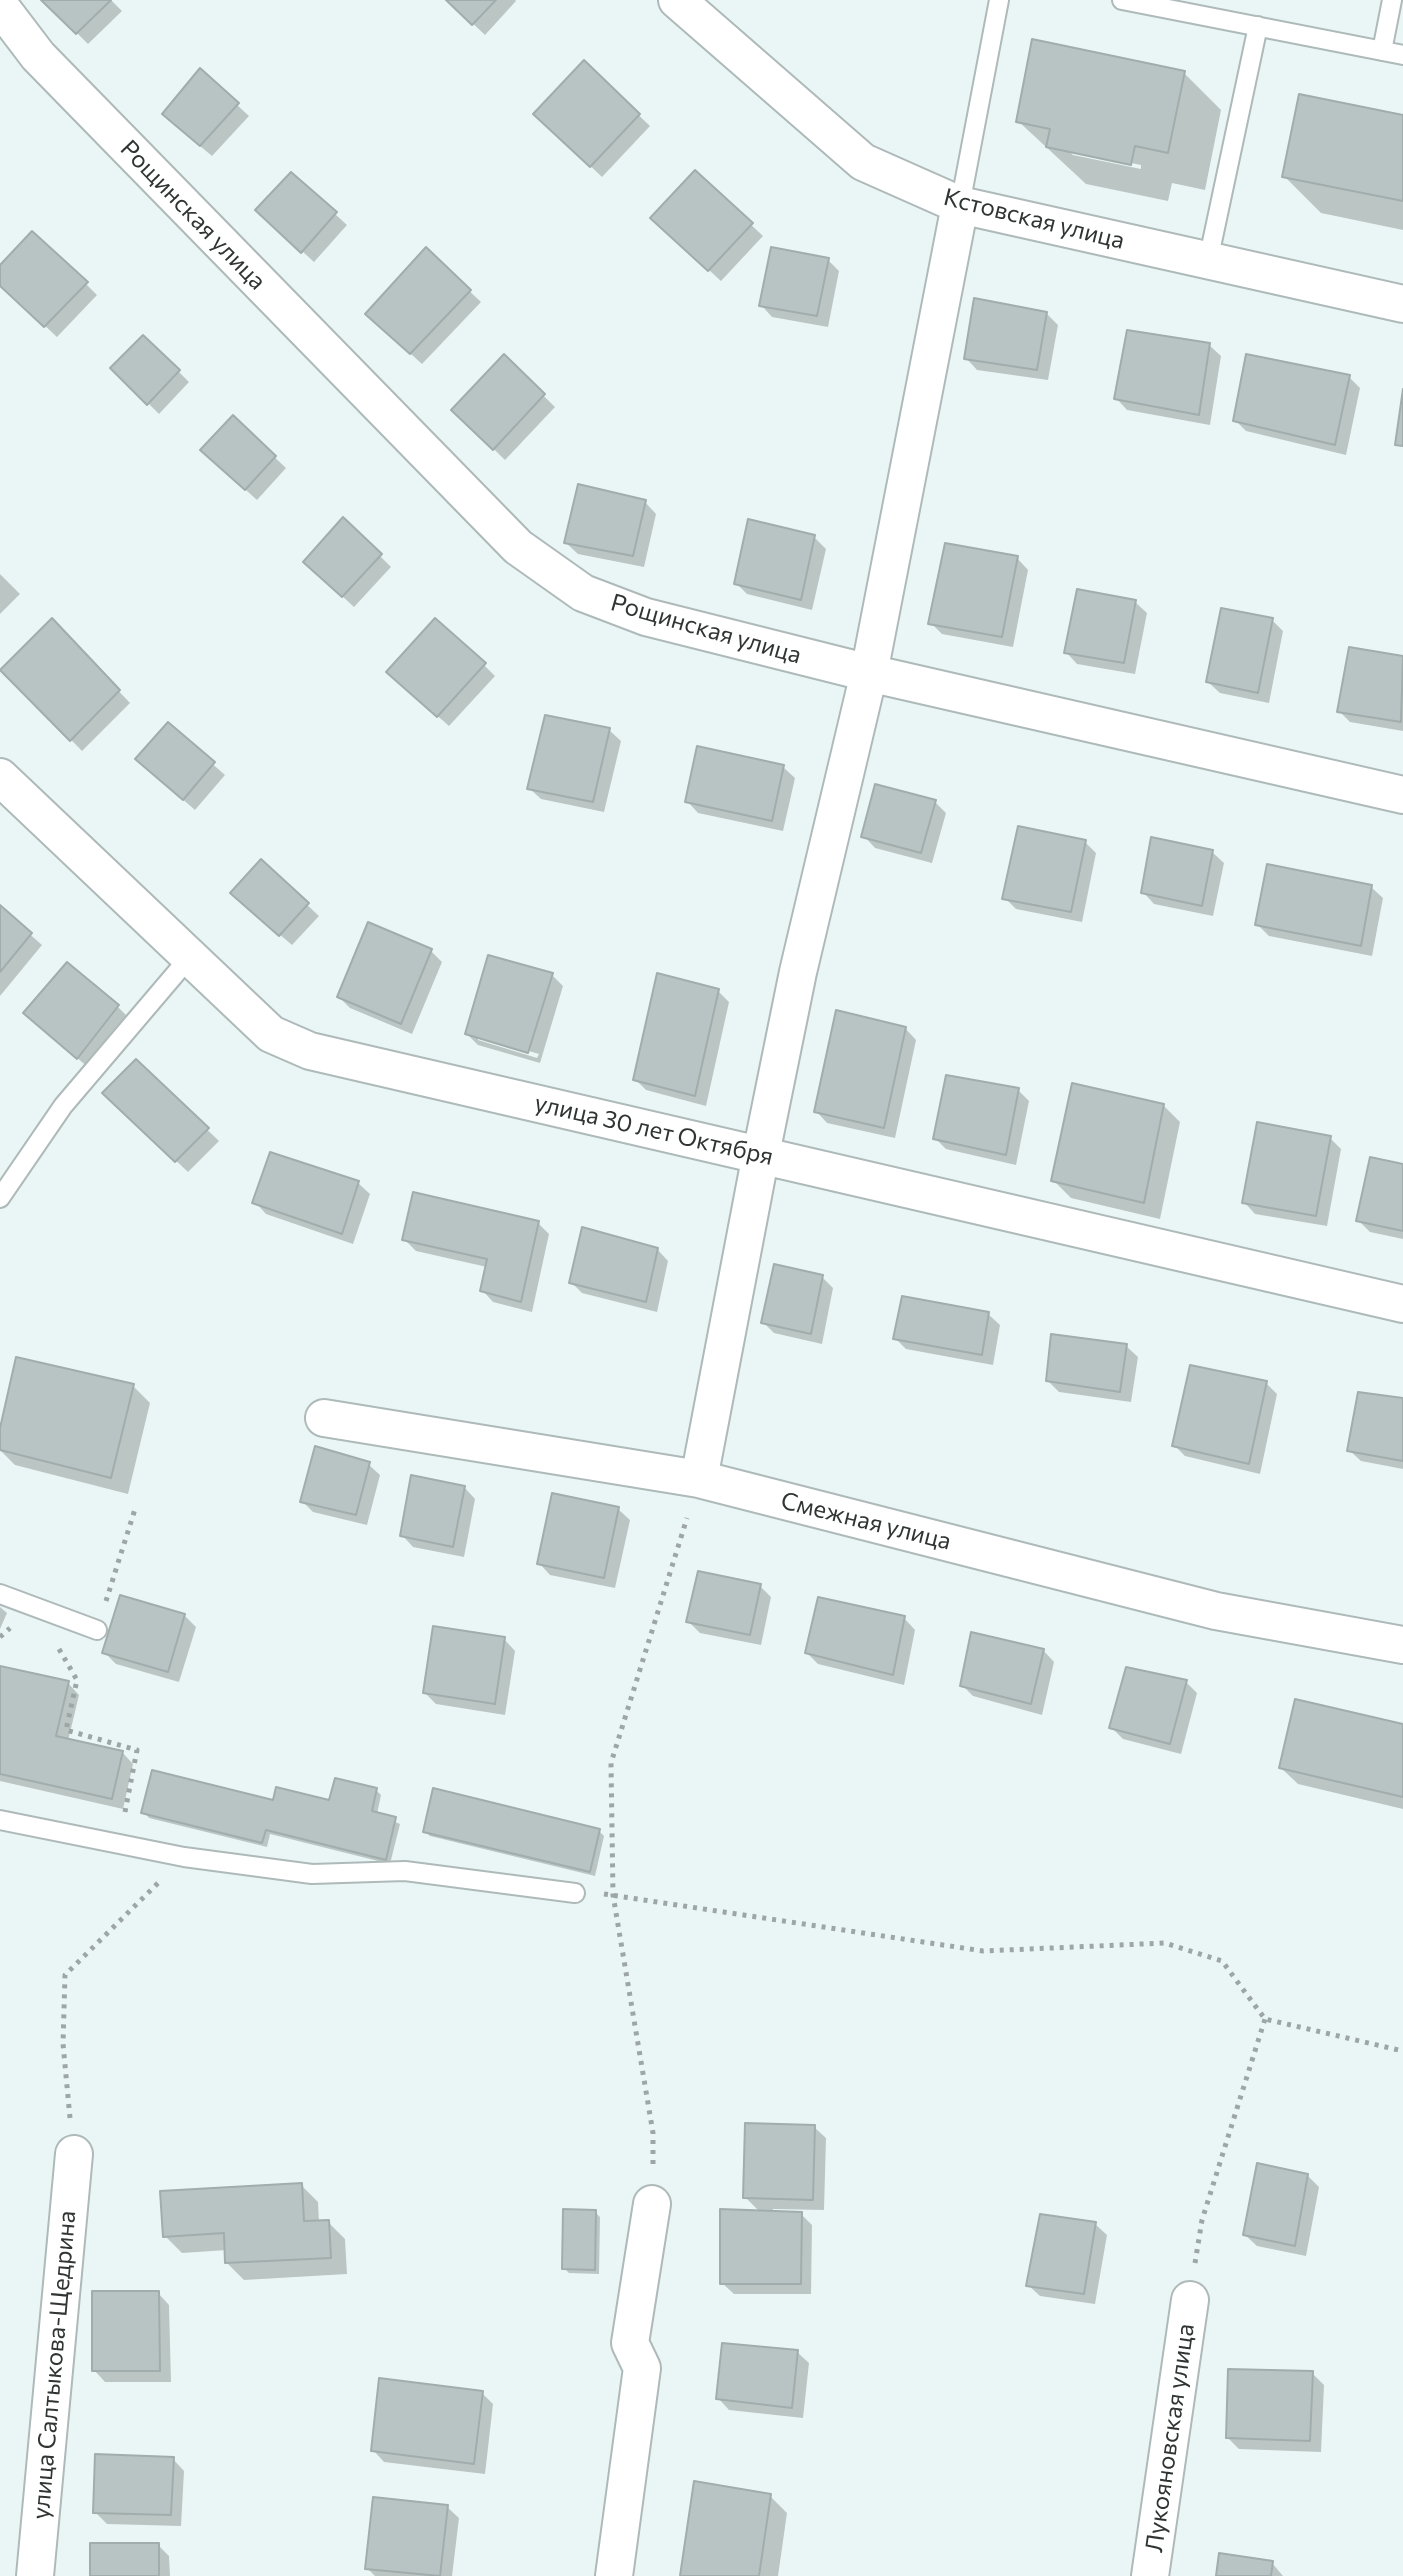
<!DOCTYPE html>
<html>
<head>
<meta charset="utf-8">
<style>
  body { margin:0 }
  canvas { display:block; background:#eaf6f5 }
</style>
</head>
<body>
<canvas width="1403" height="2576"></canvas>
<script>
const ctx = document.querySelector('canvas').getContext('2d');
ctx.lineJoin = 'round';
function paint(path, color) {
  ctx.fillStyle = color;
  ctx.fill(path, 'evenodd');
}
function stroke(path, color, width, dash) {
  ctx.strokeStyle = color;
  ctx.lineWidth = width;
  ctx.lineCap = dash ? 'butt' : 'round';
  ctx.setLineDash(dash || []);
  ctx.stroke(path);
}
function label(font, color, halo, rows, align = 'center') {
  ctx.font = font + ' Commissioner,sans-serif';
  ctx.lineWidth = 8;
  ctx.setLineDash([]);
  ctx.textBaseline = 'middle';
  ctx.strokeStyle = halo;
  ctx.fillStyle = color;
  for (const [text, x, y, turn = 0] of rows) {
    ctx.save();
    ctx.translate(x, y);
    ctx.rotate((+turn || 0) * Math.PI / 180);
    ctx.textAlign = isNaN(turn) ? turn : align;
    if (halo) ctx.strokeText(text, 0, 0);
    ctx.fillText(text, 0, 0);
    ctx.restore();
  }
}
paint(new Path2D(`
  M44 0H111L122 11 88 44Z
  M448 0H515L516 1 485 35Z
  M584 63 650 126 602 177 536 114Z
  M200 71 249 116 212 156 175 125Z
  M1184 73 1221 110 1205 190 1172 183 1168 201 1086 184 1018 121ZM1068 150 1141 165V169L1073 155Z
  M1403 117V230L1321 213 1284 176Z
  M695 172 763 236 721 281 664 229Z
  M335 214 347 225 314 262 269 221Z
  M426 250 481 302 422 364 379 325Z
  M828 260 839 271 828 327 772 317 761 305Z
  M0 268 86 284 97 295 57 337 0 284Z
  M1046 313 1058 325 1048 380 977 370 966 358Z
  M1209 345 1221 356 1210 425 1127 410 1116 398Z
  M504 357 555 407 505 460 454 410Z
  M113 368 178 371 189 382 159 414Z
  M1349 377 1360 388 1346 455 1246 431 1235 420Z
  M233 418 286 468 257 500 214 461Z
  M645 502 656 514 644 567 578 554 566 543Z
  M343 519 391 567 354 607 317 573Z
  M814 537 826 549 812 610 747 594 736 583Z
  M1017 558 1028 570 1013 647 942 634 931 623Z
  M0 574 20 594 0 614Z
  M1135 602 1147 613 1135 674 1077 664 1066 652Z
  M1272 620 1283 631 1269 703 1220 693 1208 682Z
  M52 621 130 703 82 751 2 669Z
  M1350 650 1403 658V731L1350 722 1339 711Z
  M484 665 495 676 449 726 400 683Z
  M168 725 225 775 195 810 149 770Z
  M609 730 621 741 604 812 541 799 529 788Z
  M783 767 795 778 783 831 698 813 687 801Z
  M935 802 946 813 932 863 875 848 864 836Z
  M1085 842 1096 853 1082 922 1016 909 1005 898Z
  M1212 852 1224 863 1213 916 1154 904 1143 892Z
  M261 862 319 916 292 945 244 904Z
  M1371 887 1383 898 1372 956 1269 936 1257 924Z
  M0 908 42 945 0 996Z
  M431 951 442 962 412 1034 350 1008 339 997Z
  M552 975 563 986 540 1063 478 1045 467 1034ZM478 1036 539 1054 537 1058 478 1040Z
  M718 991 729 1002 706 1106 646 1090 635 1079Z
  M117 1006 129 1018 89 1068 37 1024Z
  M905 1028 916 1040 895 1138 827 1123 816 1111Z
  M136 1062 219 1141 188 1172 105 1093Z
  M1018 1090 1029 1101 1016 1165 946 1149 935 1138Z
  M1163 1105 1180 1122 1160 1219 1071 1198 1054 1181Z
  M1330 1138 1341 1149 1327 1226 1255 1214 1244 1202Z
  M1403 1166V1239L1370 1232 1358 1220Z
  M358 1183 370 1194 353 1244 266 1214 255 1202Z
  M538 1223 549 1234 532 1312 493 1302 482 1290 487 1267 416 1251 404 1239Z
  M657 1249 668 1261 657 1312 582 1293 571 1282Z
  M822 1277 833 1288 822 1344 774 1333 763 1322Z
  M988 1314 1000 1325 993 1365 906 1349 895 1338Z
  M1126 1346 1138 1357 1131 1402 1059 1392 1048 1381Z
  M1266 1383 1277 1394 1260 1474 1185 1456 1174 1445Z
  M133 1386 150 1403 128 1494 15 1465 0 1450V1437Z
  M1403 1400V1469L1361 1461 1349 1450Z
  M368 1464 380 1475 367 1525 313 1512 302 1501Z
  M464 1487 475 1499 464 1557 413 1547 402 1535Z
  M618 1509 630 1520 615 1588 550 1575 539 1563Z
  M760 1586 771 1597 761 1645 700 1633 688 1621Z
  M0 1607 7 1613 0 1629Z
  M184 1615 196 1627 179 1682 116 1664 105 1653Z
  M904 1618 915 1630 904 1685 818 1664 807 1653Z
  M504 1639 515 1651 505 1715 436 1704 425 1693Z
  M1043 1650 1054 1662 1042 1715 973 1696 962 1685Z
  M0 1668 68 1683 79 1695 68 1741 122 1752 133 1764 123 1809 0 1781Z
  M1186 1682 1197 1693 1181 1754 1123 1739 1112 1728Z
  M1403 1726V1809L1298 1784 1281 1768Z
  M376 1790 381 1795 377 1814 400 1824 390 1864 270 1834 267 1847 149 1818 144 1812 274 1803H331Z
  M425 1831H599L604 1836 595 1876 430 1836Z
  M814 2127 826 2138 824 2210 773 2209V2213L801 2214 812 2225 811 2294H734L722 2283 760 2212 745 2197Z
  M1308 2176 1319 2187 1306 2256 1257 2246 1245 2235Z
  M301 2185 318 2202 319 2223 328 2222 345 2239 347 2274 244 2280 227 2263V2250L182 2253 165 2236Z
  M595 2212 600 2217 599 2274 569 2273 564 2268Z
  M1095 2224 1107 2235 1095 2304 1040 2296 1028 2285Z
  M158 2293 169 2305 171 2382H105L94 2370Z
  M797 2352 809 2363 803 2418 729 2410 718 2398Z
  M1312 2373 1324 2385 1321 2452 1239 2449 1228 2438Z
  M482 2393 493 2404 485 2474 384 2462 373 2450Z
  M173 2459 184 2471 181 2526 107 2524 95 2512Z
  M770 2496 787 2513 778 2576H682Z
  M447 2507 459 2518 452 2576H375L367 2568Z
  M158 2545 169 2556 170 2576H92Z
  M1272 2563 1283 2576H1218Z`), '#0003');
const building = new Path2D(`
  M41 0H111L76 34Z
  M446 0H496L472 25Z
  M1032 39 1185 71 1168 153 1135 146 1131 165 1046 147 1050 129 1016 122Z
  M584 60 640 114 590 167 533 114Z
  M200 68 239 103 200 146 162 114Z
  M1299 94 1403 115V201L1282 177Z
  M695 170 753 223 708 271 650 218Z
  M291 172 337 212 301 253 255 210Z
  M32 231 88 282 44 327 0 286V265Z
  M426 247 471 290 410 354 365 314Z
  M771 247 829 258 817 316 759 306Z
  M974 298 1047 312 1037 370 964 359Z
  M1127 330 1210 343 1199 415 1114 399Z
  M143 335 180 370 147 405 110 368Z
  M504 354 545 394 493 450 451 410Z
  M1246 354 1350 375 1335 445 1233 421Z
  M1403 389V446L1395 445Z
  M233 415 276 456 245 490 200 450Z
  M578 484 646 500 633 556 564 543Z
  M343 517 382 554 342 597 303 562Z
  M748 519 815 535 801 600 734 584Z
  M945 543 1018 556 1002 637 928 624Z
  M1077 589 1136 600 1124 663 1064 653Z
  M1221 608 1273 618 1258 693 1206 682Z
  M52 618 120 690 70 741 0 670Z
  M435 618 486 663 437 717 386 672Z
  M1349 647 1403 656 1401 722 1337 712Z
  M545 715 610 728 593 802 527 789Z
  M168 722 215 762 183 800 135 759Z
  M697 746 784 765 772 821 685 802Z
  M875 784 936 800 921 853 861 837Z
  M1018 826 1086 840 1071 912 1002 899Z
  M1151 837 1213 850 1202 906 1141 893Z
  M261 859 309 903 279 936 230 893Z
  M1267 864 1372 885 1361 946 1255 925Z
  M0 905 32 933 0 972Z
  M368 922 432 949 401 1024 337 997Z
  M488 955 553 973 528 1053 465 1034Z
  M67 962 119 1005 77 1059 23 1013Z
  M657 973 719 989 695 1096 633 1080Z
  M836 1010 906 1027 884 1128 814 1112Z
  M136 1059 209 1128 175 1162 102 1093Z
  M946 1075 1019 1088 1006 1155 933 1139Z
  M1072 1083 1164 1104 1144 1203 1051 1181Z
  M1257 1122 1331 1136 1316 1216 1242 1203Z
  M270 1152 359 1181 342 1234 252 1203Z
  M1370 1157 1403 1164V1231L1356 1221Z
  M413 1192 539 1221 521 1302 480 1291 487 1259 402 1240Z
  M582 1227 658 1248 646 1302 569 1283Z
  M774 1264 823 1275 811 1334 761 1323Z
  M902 1296 989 1312 982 1355 893 1339Z
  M1051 1334 1127 1344 1120 1392 1046 1381Z
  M16 1357 134 1384 111 1478 0 1450V1428Z
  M1190 1365 1267 1381 1249 1464 1172 1446Z
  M1358 1392 1403 1398V1461L1347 1451Z
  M315 1446 370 1462 356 1515 300 1502Z
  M411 1475 465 1486 453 1547 400 1536Z
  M552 1493 619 1507 604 1578 537 1564Z
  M698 1571 761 1584 750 1635 686 1622Z
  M120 1595 185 1614 168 1672 102 1653Z
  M818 1597 905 1616 893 1675 805 1653Z
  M433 1626 505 1637 495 1704 423 1693Z
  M971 1632 1044 1649 1031 1704 960 1686Z
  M0 1666 69 1681 56 1736 123 1751 112 1799 0 1774Z
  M1126 1667 1187 1680 1170 1744 1109 1728Z
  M1295 1699 1403 1724V1797L1279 1768Z
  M152 1770 273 1800 276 1787 329 1800 335 1778 377 1788 372 1811 396 1817 386 1860 266 1830 262 1843 141 1813Z
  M433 1788 600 1829 590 1872 423 1832Z
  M745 2123 815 2125 813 2200 743 2198Z
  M1257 2163 1308 2174 1295 2246 1243 2235Z
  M302 2183 304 2221 329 2220 331 2258 225 2263 224 2233 163 2237 160 2191Z
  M563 2209 596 2210 595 2270 562 2269Z
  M720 2209 802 2212 801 2284H720Z
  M1040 2214 1096 2222 1084 2294 1026 2286Z
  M92 2291H159L160 2371H92Z
  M722 2343 798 2350 792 2408 716 2399Z
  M1228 2369 1313 2371 1310 2441 1226 2438Z
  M379 2378 483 2391 474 2464 371 2451Z
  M95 2454 174 2457 171 2515 93 2513Z
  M694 2481 771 2494 759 2576H680Z
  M373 2497 448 2505 440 2576 365 2569Z
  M90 2543H159V2576H90Z
  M1219 2553 1273 2561 1271 2576H1216Z`);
paint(building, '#b8c4c3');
stroke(building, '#a1adac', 2);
const service = new Path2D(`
  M1122 0 1403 55
  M1382 51 1392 0
  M960 205 999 0
  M1208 261 1258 26
  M0 1198 63 1106 188 959
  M0 1594 97 1630
  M0 1820 184 1857 312 1874 405 1871 575 1893`);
const minor = new Path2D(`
  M677 0 863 162 960 205 1403 304
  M0 6 38 56 518 547 583 593 646 617 869 673 1403 795
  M0 777 271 1034 310 1051 1403 1304
  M324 1418 699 1479 1216 1611 1403 1645
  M699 1479 761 1154 798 972 869 673 960 205
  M35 2576 74 2154
  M614 2576 642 2368 630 2343 652 2204
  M1150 2576 1190 2300`);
stroke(service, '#aebab9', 22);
stroke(minor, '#aebab9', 40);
stroke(new Path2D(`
  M106 1601 136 1506
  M0 1637 10 1628
  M59 1649 77 1680 66 1730 137 1750 124 1817
  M604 1894 983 1951 1165 1943 1222 1961 1265 2019 1403 2051
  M70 2118 63 2044 65 1975 158 1883
  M653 2164V2133L613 1895 611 1763 687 1518
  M1195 2263 1202 2220 1265 2019`), '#9da6a5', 5, [4, 6]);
stroke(service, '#fff', 18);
stroke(minor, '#fff', 36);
label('24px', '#303534', '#fff', [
  ["Рощинская улица",193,215,46],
  ["Кстовская улица",1034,219,14],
  ["Рощинская улица",706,629,16],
  ["улица 30 лет Октября",654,1130,13],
  ["Смежная улица",866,1521,14],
  ["улица Салтыкова-Щедрина",54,2365,-85],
  ["Лукояновская улица",1170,2438,-82]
]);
</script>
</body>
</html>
